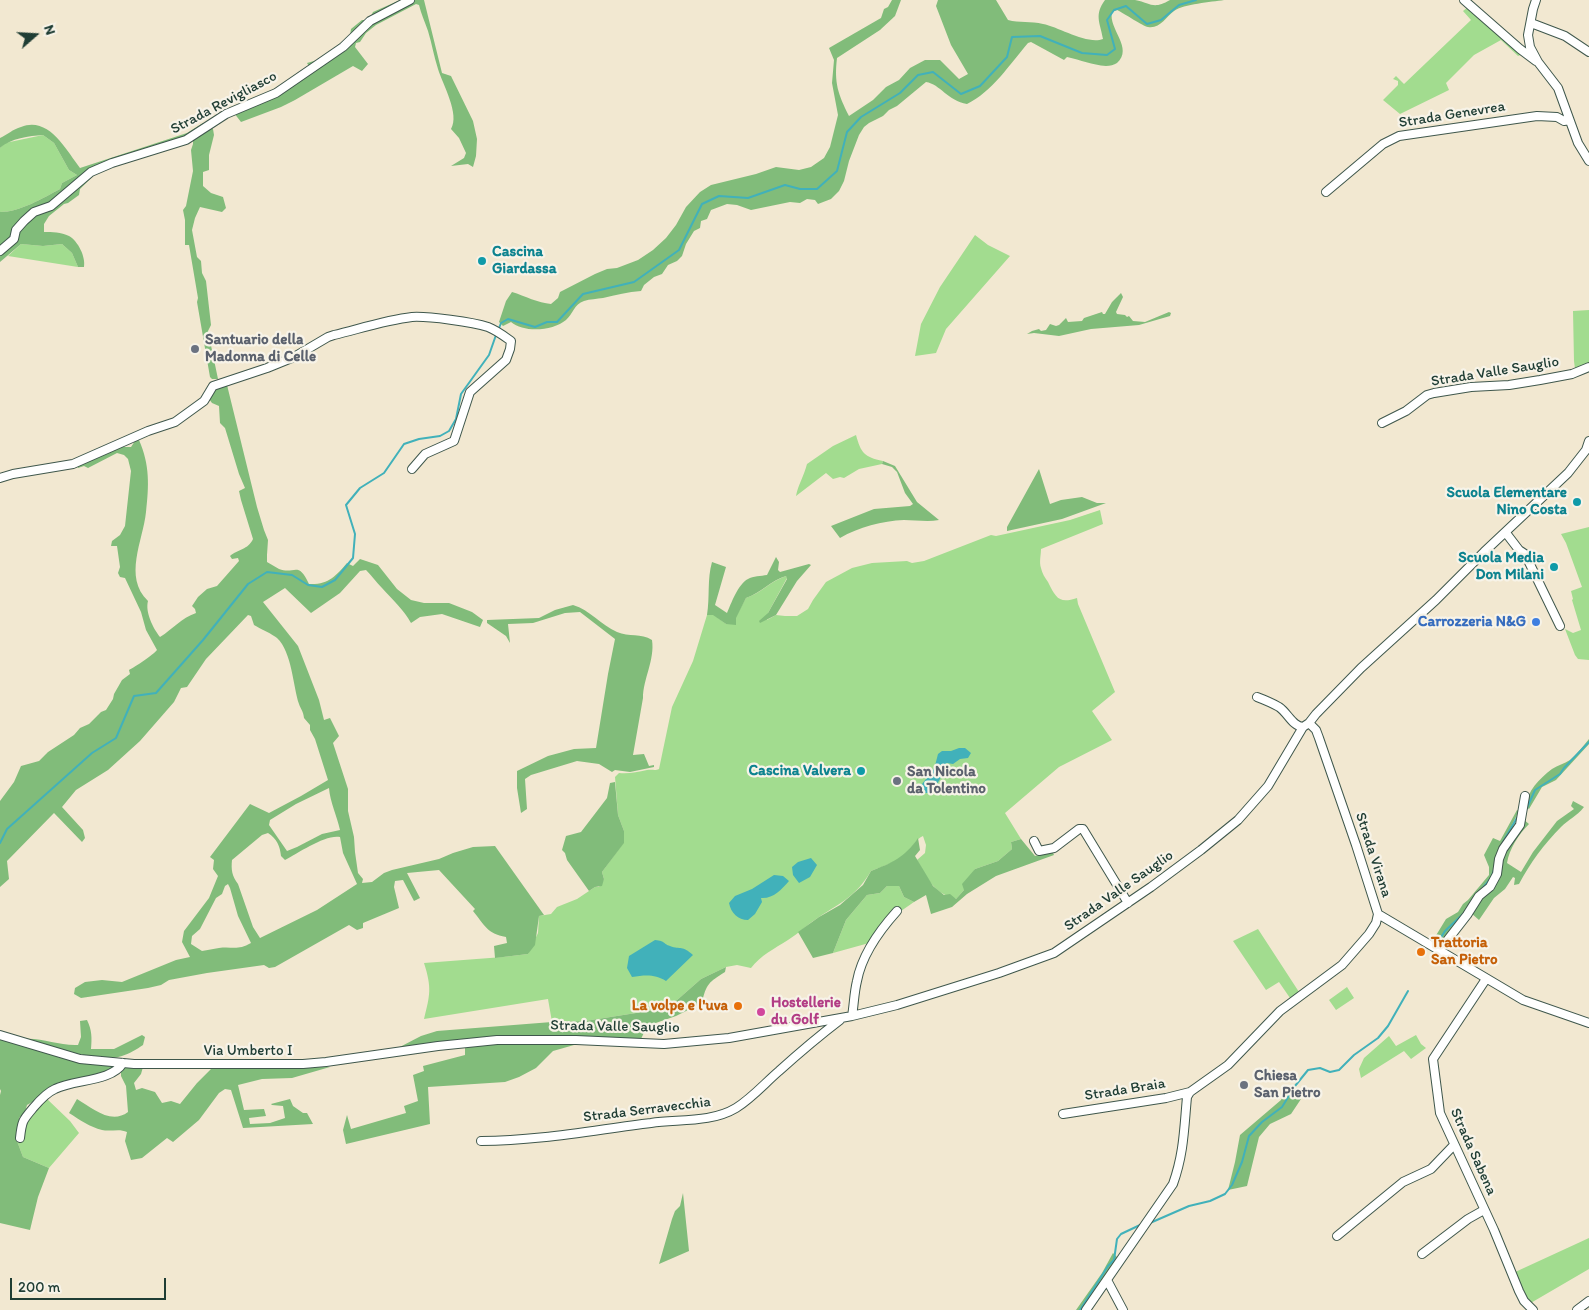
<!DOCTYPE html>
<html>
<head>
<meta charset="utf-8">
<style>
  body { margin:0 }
  #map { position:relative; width:1589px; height:1310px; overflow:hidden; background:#f2e8d1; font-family:Itim,sans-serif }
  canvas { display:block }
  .north { position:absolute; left:10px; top:10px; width:50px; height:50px; -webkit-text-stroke:4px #f7f3e8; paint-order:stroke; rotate:71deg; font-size:14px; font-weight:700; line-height:20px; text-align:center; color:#1f3d34 }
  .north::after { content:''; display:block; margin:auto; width:18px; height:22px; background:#1f3d34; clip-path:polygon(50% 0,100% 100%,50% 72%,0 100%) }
  .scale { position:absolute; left:10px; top:1278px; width:156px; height:22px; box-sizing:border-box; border:2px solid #1f3d34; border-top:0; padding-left:6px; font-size:15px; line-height:18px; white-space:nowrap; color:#1f3d34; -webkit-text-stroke:4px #f7f3e8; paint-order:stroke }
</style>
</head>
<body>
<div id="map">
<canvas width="1589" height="1310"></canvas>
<div class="north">N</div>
<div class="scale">200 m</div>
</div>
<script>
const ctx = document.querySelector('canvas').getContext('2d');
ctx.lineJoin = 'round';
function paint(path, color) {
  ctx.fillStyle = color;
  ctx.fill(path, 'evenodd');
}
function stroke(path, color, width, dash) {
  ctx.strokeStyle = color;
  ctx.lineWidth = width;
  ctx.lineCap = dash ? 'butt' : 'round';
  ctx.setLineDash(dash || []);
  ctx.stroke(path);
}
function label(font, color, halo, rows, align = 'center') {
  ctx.font = font + ' Itim,sans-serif';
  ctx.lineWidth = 4.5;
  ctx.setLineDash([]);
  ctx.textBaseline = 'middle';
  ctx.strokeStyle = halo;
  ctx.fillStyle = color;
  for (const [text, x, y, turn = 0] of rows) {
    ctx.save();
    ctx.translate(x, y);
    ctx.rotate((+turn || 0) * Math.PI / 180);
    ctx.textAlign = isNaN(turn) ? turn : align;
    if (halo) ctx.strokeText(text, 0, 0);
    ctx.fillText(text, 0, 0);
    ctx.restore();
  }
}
paint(new Path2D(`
  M1468 7 1523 54 1518 56 1501 40 1474 55 1446 83 1449 90 1400 114 1383 100 1398 85V81L1393 79 1396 76 1404 84 1471 20 1463 11Z
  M43 135 54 143 69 170 77 175 62 183 60 189C43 198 20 212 0 212V148L5 143Z
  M975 235 988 245 1010 256 946 329 936 353 915 356 921 324 940 287Z
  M21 244 43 246 62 244 72 253 78 267 8 256Z
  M1589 310V364L1575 369 1574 361 1573 311Z
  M856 435C861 453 864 457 883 461L882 464 859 469 844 478 840 477 833 479 826 473 796 496C798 485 804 476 807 464L833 446Z
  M1100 510 1103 524 1041 549C1041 555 1039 562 1041 568 1042 573 1045 578 1048 582 1056 598 1059 604 1077 598L1078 604 1115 692 1092 711 1112 740 1059 767 1005 813 1021 839 1011 842 1012 849 998 861 975 869 964 890 956 899C932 892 928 879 917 860L925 853 926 845 923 836C916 839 914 845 909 850 900 861 884 866 871 871 856 896 842 902 819 917 808 924 799 933 788 940 774 949 761 955 751 968L737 965 726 967 701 979 668 1008 585 1021 552 1022 548 999 424 1019C430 995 432 988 424 963L503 957 528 954 538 933 539 916 551 914 557 907 577 899 595 887H599L604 879 602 872 624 842V831L618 815 615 777 619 773C629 774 637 772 647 770 652 769 655 771 659 769L672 707 693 661 707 615 713 614 726 624 735 618 746 598C761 593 771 581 786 576L787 578 768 613 767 620 776 615 785 616H797L808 609 813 600 826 582 852 568 872 563 907 561 912 563 924 561 991 535 996 536 1070 520Z
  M1589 527V660L1578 659 1575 655 1565 629 1573 633 1581 630 1572 600 1573 599 1571 591 1582 587 1566 543 1561 534Z
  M887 886H899L904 897 914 902 901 911 893 909 879 927 869 943 833 953 846 920 867 895 880 893Z
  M1258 929 1299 992 1290 998 1279 982 1266 990 1233 941Z
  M1347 987 1354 998 1336 1010 1329 1000Z
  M1416 1035 1421 1044 1426 1048 1411 1059 1404 1051 1361 1078 1359 1069 1364 1058 1389 1036 1396 1046Z
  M46 1098 70 1121 79 1133 49 1168 23 1157 17 1141 21 1140 27 1123 25 1121 28 1116 31 1118Z
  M1589 1238V1269L1529 1304 1513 1273Z`), '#a2dc8f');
paint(new Path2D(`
  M400 0H424L442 73 451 76 473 121 477 139 476 156 473 167 468 164 451 166 464 158 466 153 459 138 451 129C460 114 443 85 438 69 434 57 432 44 428 31 425 22 421 14 419 5L416 4 376 25 366 33 360 42 356 43 355 47 368 64 362 71 353 66 295 100 281 107 241 122 234 113 312 71 307 63 321 59 350 35 351 29 362 20H365L371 16 373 12Z
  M892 0H901L895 16 880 30 837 58C834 83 838 94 849 116L873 100 886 87 899 80 910 68 925 60H940L959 79 968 74 951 45 936 6 938 0H996L1008 20C1019 23 1031 21 1043 24 1059 27 1087 45 1103 39 1100 22 1094 15 1105 0 1115 0 1126 0 1135 0 1151 3 1153 10 1170 0H1224C1211 2 1184 4 1174 11 1166 17 1160 29 1148 27 1143 26 1125 14 1117 10L1112 12C1108 29 1134 48 1117 63 1114 65 1110 66 1106 66 1092 65 1081 60 1067 57L1064 60 1031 42 1028 43C1010 64 992 92 967 104 948 101 940 84 926 82L897 106 889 110 883 116 869 123 864 127 859 135 849 161 844 181 839 191 831 199 818 204 815 200 807 199 800 203 790 202 751 210 737 205 727 204 711 210 707 219 701 221 700 228 694 231 686 244 682 256 677 261 668 265 662 274 654 277 644 285 641 291C628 292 616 295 603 298 597 299 590 299 584 301 574 304 573 314 566 320 553 331 524 333 511 322L503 326 499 322 506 301 512 292C525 296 538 303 551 304L558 298 560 292 595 274 607 269 617 268 638 260 653 250 666 238 676 225 686 207 700 192 711 185 756 174 776 167 799 170 811 167 824 158 830 147 838 115 832 83 834 60 829 48 881 18 884 9 888 7Z
  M203 123 205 125 186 139 87 173 92 177 80 189 79 195 68 203 64 204 49 216 44 224V232C52 232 61 232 69 236 78 241 86 257 84 267H78L72 253 62 244 43 246 21 244 0 262V212C20 212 43 198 60 189L62 183 77 175 69 170 54 143 43 135C29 136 11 138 0 148V138C7 135 13 129 21 127 49 116 66 150 80 168L187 133Z
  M210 126 213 129 214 135 209 155V170L203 172V186L211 193 223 197 226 208 222 212 200 207 195 218 192 230 197 257 201 261 202 273 206 281 211 325 208 331 218 379H212L210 377 197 302 198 298 189 245H185V220L183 210 186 206 193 171 191 150 193 144V139Z
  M1121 293 1123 297 1116 312 1117 314 1125 315 1127 317 1129 316 1133 321 1145 322 1169 312 1171 313 1170 316 1139 325 1091 329 1059 336 1034 333 1027 334 1032 331 1039 329 1041 331 1046 330 1050 324 1056 326 1059 325 1066 318 1068 322 1082 321 1084 318 1102 312 1103 314H1105L1112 302Z
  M227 385 257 507 264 530 268 540 267 555V562C271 564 275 567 279 569 295 575 298 560 309 584 328 585 336 576 347 563L353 566 360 559 378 565 397 589 411 600 424 603H449L472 612 483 620 480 627 442 614 420 617 411 623C404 610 393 600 382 588 376 582 372 576 366 570L360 571 340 593 311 613 285 588 263 602 298 646 319 700 324 720 330 718 339 736 333 743 348 789V811L354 837 355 852 358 873 363 879 362 883 372 882 384 873 392 870 439 859 453 853 473 847 495 846 544 915 539 916 535 945 528 954 495 958 494 946 507 943 506 937C487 934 484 924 473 911L475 909 439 870 407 873 420 898 414 901 403 880 395 881 394 887 399 908 363 923V928L357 930 349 925 275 967 269 968 264 965 207 973 169 980 161 985 148 988 81 998 74 994 75 988 85 982 102 980 122 982 176 960 190 957 182 942 184 931 209 898 218 876 213 869 214 860 210 857 250 804 269 813 301 796 328 780 315 739 310 730V725L304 718C303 710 301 710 299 704 293 686 292 652 277 638 274 635 259 628 254 625L251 616 248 615 206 659 187 687 181 688 174 702 140 741 108 770 76 790 62 807 83 830 85 838 82 842 54 813 7 861 9 879 0 887V801L14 782 21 766 39 761 48 752 74 735 80 728 89 724 101 712 106 710 113 699 114 694 122 680 130 674 129 670C135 667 153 655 157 650L146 630 141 612 125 578 120 577 118 573 120 567 117 546H111L112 541 120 535 125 526 131 471 128 459 124 455 117 453 88 468 84 466 78 468 77 465 117 447H131L135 441 139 440C150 465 149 486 146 512 143 541 123 577 148 601 145 612 153 628 160 637 173 629 181 618 196 613L195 609 192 606 198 597 207 589 217 586 239 561 238 558 232 559 230 556C238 549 248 550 253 539L241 500 239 491 245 488 239 474 225 428 220 423 219 406 212 403 209 399 214 387ZM329 788C330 802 337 816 340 830L322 834 297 847 287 851 269 825 270 820 296 804ZM268 833C277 839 280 846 281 856L285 860C298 853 326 834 340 837L343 853 357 884 317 910 260 938 253 927 238 884C232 876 231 870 232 860L262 835ZM228 884 230 888 238 916 251 943C237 951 232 946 219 948 213 949 208 950 202 951L191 944 192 936 200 929 216 898 222 894 225 886Z
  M883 461 895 466 917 502 939 520C928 522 915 520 904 520 882 521 859 527 840 538L831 526 874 509 910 506 913 504 905 493 897 472 892 467 882 464Z
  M1039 469 1050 504 1061 500 1082 497 1097 503H1106L1062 519 1007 531V527Z
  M776 557 779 562 778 570 780 572 809 564 811 565 797 581 776 615 760 623 759 621 768 613 787 579 786 576C771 580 761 593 746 598L736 618V625L726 624 713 615H707C710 597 707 579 712 562L726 567 715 605 727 613C731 604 738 584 748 579 753 576 761 576 767 575Z
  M573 605C590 610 601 625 617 632 629 637 641 633 652 640 655 660 643 679 643 698L633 755 644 754 649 766 654 765V767L630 772 615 770 612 772 599 764 577 761 531 775 525 779 527 809 521 813 517 788V771L548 756 574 749 596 748 608 674 615 639 580 612 565 613 533 623 508 624 510 643 506 636 487 623V620L539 618 555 610Z
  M1589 739V744L1556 780 1542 787 1529 809 1526 807C1527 791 1539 779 1552 769 1558 765 1564 764 1570 760 1577 754 1583 746 1589 739Z
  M615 782 618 815 624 831V843L602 872 604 879 602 886 595 887 589 891 567 860 565 853 562 850 566 836 581 832 607 798 610 783Z
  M1573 801 1584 807C1576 817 1569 819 1561 827 1544 844 1530 863 1519 884L1514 885 1515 878 1513 877 1505 889 1494 898 1479 920 1471 913 1523 819 1529 824C1519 834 1509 849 1507 863L1521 872 1533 852 1557 821 1574 809 1571 806Z
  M1517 810 1519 811 1504 841 1497 859 1496 872 1488 884 1438 946 1432 942 1446 919 1458 912 1463 904 1468 900 1489 875V867L1484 855 1493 838 1500 841Z
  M918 838 920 850 915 856 933 886 944 895 950 894 956 899 964 890 962 884 975 869 998 861 1012 849 1011 842 1021 839 1035 856 1052 851 1054 855 996 876 967 894 952 907 931 914 926 895 914 902 904 897 899 886H887L880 893 867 895 846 920 833 953 813 958 798 932 819 917 840 905 863 885 871 871C892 863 905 857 918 838Z
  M726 967 725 972C709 982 706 984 702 1003L676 1016 647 1026 641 1039 558 1037 396 1049 421 1036 437 1031 552 1022 585 1021 668 1008 701 979Z
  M87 1020C92 1030 92 1038 91 1049H114L142 1035 145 1037 143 1045C137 1049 129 1054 122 1056 101 1064 46 1045 23 1039 41 1037 59 1046 78 1045L81 1037 80 1021Z
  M0 1038 121 1064 118 1068 41 1097 27 1105 25 1112 19 1118V1129L17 1141 23 1157 49 1168 38 1197 30 1230 0 1223V1095L1 1091 0 1089Z
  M510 1043H581L553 1051 536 1068 519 1077 505 1082 428 1087 430 1124 346 1144 343 1130 347 1115 351 1129 406 1113 404 1106 418 1101 413 1075 424 1071 423 1066 465 1055V1046Z
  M124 1065 143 1067 141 1074 134 1083 136 1090 142 1088 155 1092 162 1103 171 1101 180 1104 197 1083 211 1069 330 1067 292 1078 262 1079 238 1085 244 1110 264 1109 266 1116 249 1118 250 1124 270 1123 285 1118 283 1106 272 1105 271 1104 290 1099 293 1106 303 1113H307L313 1124 243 1128 231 1090 225 1089 219 1093 199 1120 173 1142 167 1138 142 1158 131 1160 125 1141 127 1132C119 1128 111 1132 102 1130 90 1127 80 1120 69 1113L77 1099C92 1108 111 1125 128 1112L126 1086 121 1076V1072Z
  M1286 1088 1301 1099 1291 1114 1270 1124 1259 1137 1247 1186 1228 1190 1235 1162 1240 1135 1281 1100Z
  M683 1193 689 1251 659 1264 672 1219 675 1211 680 1206Z
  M1113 1253 1119 1259 1083 1310H1076L1102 1273Z`), '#81bc7a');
paint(new Path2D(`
  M959 748H965L971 753 968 758 960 759 953 764 947 763 943 765C944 776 937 785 929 793H920C920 783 924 782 930 775 935 769 936 761 938 754L942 751H951Z
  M811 858 817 865 810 877 799 883 793 875 792 867 798 862Z
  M774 875 783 876 789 881C781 890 773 899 761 898L762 902 755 914 748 920C738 920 731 913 729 903L735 896 752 889Z
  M655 940C666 941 663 944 670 946 681 950 682 945 693 955L666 981C655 974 645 975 632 977L627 968 629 956Z`), '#41b1ba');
stroke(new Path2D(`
  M498 331 501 323 508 319 535 327 547 322H557L583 294 634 282 679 250 702 204 719 196 748 198 785 185 800 189H817L837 171 847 132 861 117 900 93 918 75 933 72 961 94 980 86 1007 57 1012 37 1040 36 1082 53 1107 55 1115 49 1107 20 1114 10 1126 6 1147 24 1161 20 1179 5 1196 0
  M1526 810 1535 790 1560 774 1564 768 1589 742
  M1503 842 1518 816
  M0 843 7 829 92 753 116 738 134 696 156 693 203 640 248 584 267 572 292 575 308 585 322 587 335 580 353 558 355 534 346 505 360 488 384 473 404 444 419 439 440 436 449 431 456 419 461 394 489 355 496 335
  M1482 889 1491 878 1494 870
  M1438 942 1445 931 1464 913
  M1150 1223 1189 1206 1210 1201 1225 1194 1232 1185 1242 1162 1249 1136 1262 1122 1282 1107 1295 1086 1308 1070 1320 1068 1330 1072 1339 1070 1354 1055 1378 1038 1388 1026 1408 991
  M1080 1310 1108 1266 1114 1260 1117 1239 1121 1234 1140 1225`), '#41b1ba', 2);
const minor = new Path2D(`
  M1464 0 1520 49 1536 61
  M1536 0 1533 9 1528 35 1530 47 1538 62 1558 88 1578 143 1589 161
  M1531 23 1565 36 1589 52
  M1326 192 1383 144 1399 136 1537 116 1557 117 1564 121 1569 120
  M0 251 14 239 16 230 24 221 34 212 51 206 91 172 112 163 186 140 226 114 276 93 343 47 370 21 410 0
  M1382 423 1406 411 1427 395 1434 393 1471 387 1509 385 1540 380 1572 374 1589 367
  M0 478 13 474 73 464 148 431 175 422 204 401 213 386 267 368 294 357 328 337 334 335C359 329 386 320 412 317 428 316 473 322 488 327 496 330 504 336 511 341L510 349 506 360 470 392 454 441 425 454 412 469
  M1506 533 1519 550 1525 554 1560 626
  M1257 697C1265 700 1272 703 1279 707 1288 713 1292 726 1303 727
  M1309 723 1316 730 1319 738 1356 845 1378 914 1523 1000 1589 1023
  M1034 841 1039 851 1054 848 1079 829H1083L1128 903
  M1439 951 1467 915 1479 896 1490 887 1497 874 1499 859 1503 849 1520 825 1525 796
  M1486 979 1433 1059 1440 1113 1494 1230 1519 1291 1524 1301 1533 1310
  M852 1016C854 1005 854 993 857 981 862 954 879 931 897 911
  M0 1035 80 1059 134 1064H303L326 1062 438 1046 497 1040H576L664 1044 729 1038 852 1016 897 1005 999 973 1054 953 1151 887 1201 850 1238 820 1268 786 1303 727 1309 723 1316 714 1361 668 1436 600 1484 552 1568 473 1586 450 1589 441
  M1063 1114 1166 1098 1190 1092
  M20 1138C22 1120 23 1120 34 1107 40 1100 48 1092 55 1089 75 1079 111 1082 123 1063
  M481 1141C538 1141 594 1130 651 1123 678 1119 711 1123 736 1108 752 1098 765 1083 779 1071 799 1053 819 1036 840 1020
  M1337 1236 1403 1182 1431 1169 1454 1145
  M1422 1254 1468 1219 1484 1210
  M1107 1280 1123 1310
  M1086 1310 1173 1184C1184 1153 1184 1129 1187 1097L1190 1092 1228 1065 1280 1011 1342 965 1369 934 1376 923 1378 914
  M1577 1310 1589 1301`);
stroke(minor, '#3f574c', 10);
stroke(minor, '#fff', 8);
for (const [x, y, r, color] of [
  [482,261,5,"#0f9aa8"],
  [195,349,5,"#6b7280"],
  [1577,502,5,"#0f9aa8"],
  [1554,567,5,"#0f9aa8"],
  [1536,622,5,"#3f7fe0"],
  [861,771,5,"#0f9aa8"],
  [897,781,5,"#6b7280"],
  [1421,952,5,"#e8710a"],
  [738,1006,5,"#e8710a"],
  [761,1012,5,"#d1479c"],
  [1244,1085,5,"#6b7280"]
]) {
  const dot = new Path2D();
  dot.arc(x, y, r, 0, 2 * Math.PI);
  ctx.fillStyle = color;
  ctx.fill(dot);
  stroke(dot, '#f7f3e8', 2);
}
label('15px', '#1f3d34', '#f7f3e8', [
  ["Strada Revigliasco",224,103,-28],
  ["Strada Genevrea",1452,115,-9],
  ["Strada Valle Sauglio",1495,372,-9],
  ["Strada Virana",1373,855,72],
  ["Strada Valle Sauglio",1119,891,-35],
  ["Strada Valle Sauglio",615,1027,1],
  ["Via Umberto I",248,1051],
  ["Strada Braia",1125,1090,-9],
  ["Strada Serravecchia",647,1110,-7],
  ["Strada Sabena",1473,1152,66]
]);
label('bold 15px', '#0d838f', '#f7f3e8', [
  ["Cascina",492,252,"left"],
  ["Giardassa",492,269,"left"],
  ["Scuola Elementare",1567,493],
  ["Nino Costa",1567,510],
  ["Scuola Media",1544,558],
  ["Don Milani",1544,575],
  ["Cascina Valvera",851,771]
], 'right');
label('bold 15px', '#5b616d', '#f7f3e8', [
  ["Santuario della",205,340],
  ["Madonna di Celle",205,357],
  ["San Nicola",907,772],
  ["da Tolentino",907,789],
  ["Chiesa",1254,1076],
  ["San Pietro",1254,1093]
], 'left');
label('bold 15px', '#366cbe', '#f7f3e8', [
  ["Carrozzeria N&G",1526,622]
], 'right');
label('bold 15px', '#c56008', '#f7f3e8', [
  ["Trattoria",1431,943],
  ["San Pietro",1431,960],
  ["La volpe e l'uva",728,1006,"right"]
], 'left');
label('bold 15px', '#b23c85', '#f7f3e8', [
  ["Hostellerie",771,1003],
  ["du Golf",771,1020]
], 'left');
</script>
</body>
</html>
